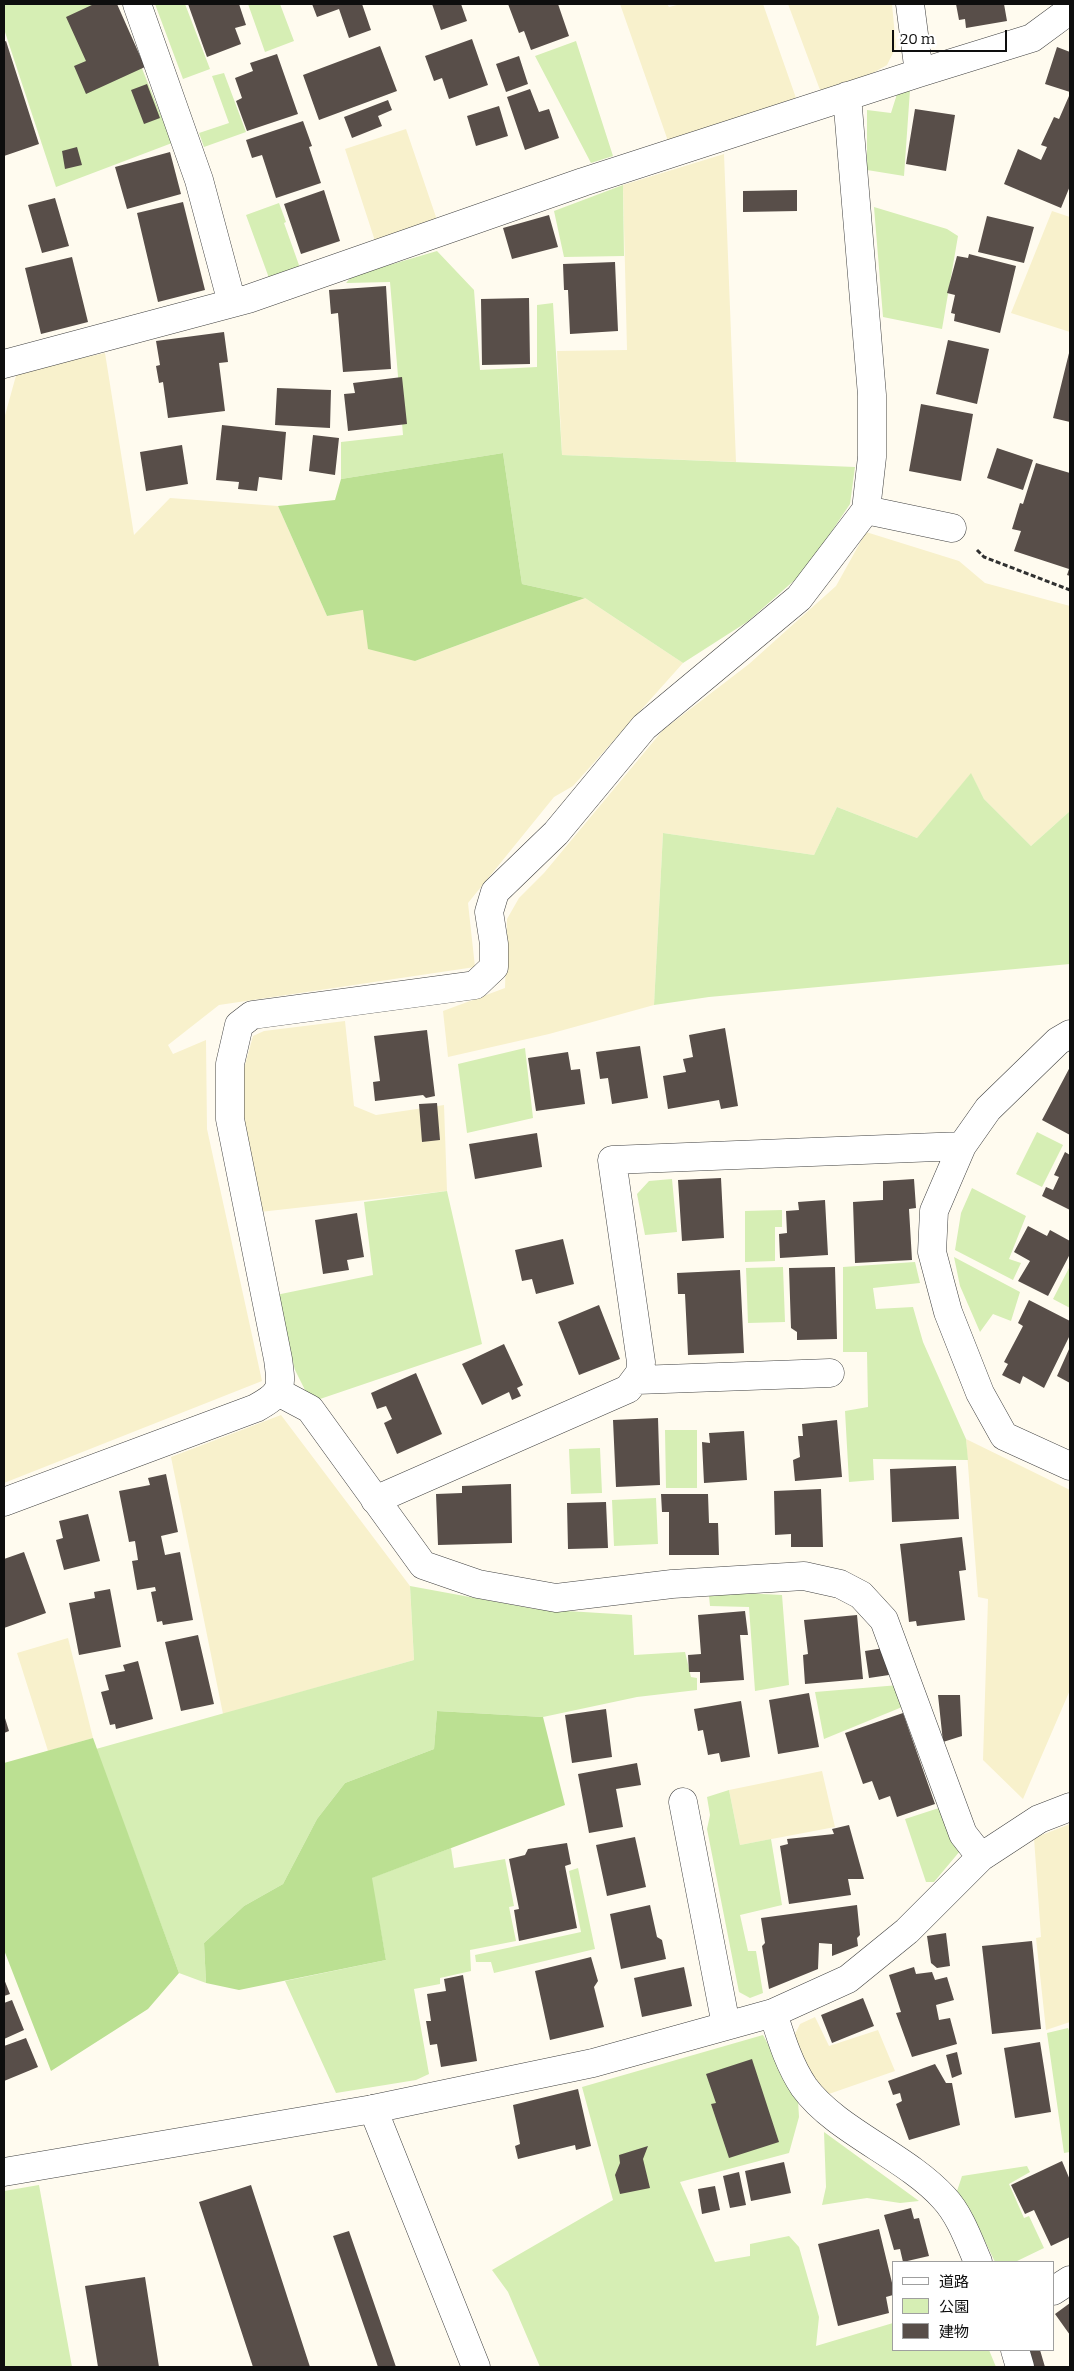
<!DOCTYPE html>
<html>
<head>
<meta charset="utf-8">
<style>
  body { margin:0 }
  #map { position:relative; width:1074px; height:2371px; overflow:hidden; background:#fffbef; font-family:Bitter,"Noto Sans JP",serif }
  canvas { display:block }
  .frame { position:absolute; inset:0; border:5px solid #0e0e0e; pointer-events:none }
  .legend { position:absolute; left:892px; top:2261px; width:162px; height:90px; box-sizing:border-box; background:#fff; border:1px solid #9f9f9f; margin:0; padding:6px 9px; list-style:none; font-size:15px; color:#0e0e0e }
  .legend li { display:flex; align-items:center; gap:10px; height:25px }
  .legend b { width:25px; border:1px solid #9f9f9f }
  .scale { position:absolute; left:892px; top:30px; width:115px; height:22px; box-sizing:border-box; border:2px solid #0e0e0e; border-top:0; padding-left:6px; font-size:15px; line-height:18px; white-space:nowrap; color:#0e0e0e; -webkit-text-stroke:4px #fff; paint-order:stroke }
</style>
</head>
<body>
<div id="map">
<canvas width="1074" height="2371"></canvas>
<div class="frame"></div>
<ul class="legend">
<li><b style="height:6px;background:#fff"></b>道路</li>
<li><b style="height:14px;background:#d6eeb4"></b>公園</li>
<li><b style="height:14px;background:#584e49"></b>建物</li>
</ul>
<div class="scale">20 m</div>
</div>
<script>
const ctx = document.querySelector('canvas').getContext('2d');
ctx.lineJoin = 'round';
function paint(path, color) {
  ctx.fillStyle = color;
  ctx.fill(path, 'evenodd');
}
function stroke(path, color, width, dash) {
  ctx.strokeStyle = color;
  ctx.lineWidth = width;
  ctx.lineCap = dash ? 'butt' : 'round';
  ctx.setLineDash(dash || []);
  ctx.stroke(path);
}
paint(new Path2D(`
  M620 4H667L669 7 681 4H763L796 98 668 141Z
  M788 4H892L896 47 887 65 855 83 820 90Z
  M406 129 437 220 375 241 345 149Z
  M724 154 736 462 562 455 557 351 627 350 623 185Z
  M1052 211 1070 217V332L1011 313Z
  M105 353 134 535 170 498 278 506 327 616 363 610 415 661 585 598 683 663 573 786 554 797 468 903 475 967 219 1005 168 1045 173 1054 206 1040 207 1129 262 1381 4 1483V419L17 372Z
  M866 532 959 561 985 583 1070 606V811L1031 846 984 799 971 774 917 838 837 807 814 855 663 833 654 1005 549 1034 448 1057 443 1011 505 988 507 919 519 898 544 873 663 730 749 664 836 586Z
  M345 1021 354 1106 376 1115 444 1105 447 1191 260 1212 244 1121 243 1072 253 1036 264 1031Z
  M281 1415 410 1586 414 1660 223 1714 171 1457Z
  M966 1439 1070 1490V1690L1023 1799 983 1760 988 1599 978 1597Z
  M68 1638 93 1738 48 1751 17 1653Z
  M822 1771 835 1827 740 1845 729 1790Z
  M1070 1824V2022L1046 2030 1036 1938 1041 1937 1034 1838Z
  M815 2017 829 2046 878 2030 895 2071 826 2095 799 2063 795 2034 800 2024Z`), '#f8f1cc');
paint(new Path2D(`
  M4 4H116L172 143 56 187 4 29Z
  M155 4H185L210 69 183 79Z
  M248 4H280L294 41 265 52Z
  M576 41 613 156 591 163 535 56Z
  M224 73 246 132 204 147 199 133 229 123 212 76Z
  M910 90 904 176 867 170V110L891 113 897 94Z
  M623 185 624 256 564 257 554 211Z
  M279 203 286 222 284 223 300 268 269 278 246 215Z
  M874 207 947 229 958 236 942 329 883 317Z
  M437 251 474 290 480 370 537 367V305L553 303 562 455 855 467 850 504 805 571 747 622 683 663 585 598 522 584 503 453 341 479V442L403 435 390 282 346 283 352 276Z
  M971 773 984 799 1031 846 1070 811V964L709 997 654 1005 663 833 814 855 837 807 917 838Z
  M525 1048 533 1118 467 1133 458 1064Z
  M1037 1132 1063 1145 1042 1187 1016 1174Z
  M672 1179 677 1232 645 1235 637 1194 649 1181Z
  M972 1188 1026 1216 1009 1259 1021 1263 1013 1280 955 1250 961 1213Z
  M447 1191 482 1344 320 1399 307 1394 295 1370 276 1295 373 1275 364 1202Z
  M782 1210V1227H775V1261L745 1262V1211Z
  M954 1257 1020 1292 1011 1321 993 1314 980 1332 960 1286Z
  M915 1262 920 1283 873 1288 876 1309 913 1307 923 1342 966 1439 968 1460 873 1459 874 1480 849 1482 845 1411 868 1407 867 1352H843V1267Z
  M783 1267 785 1322 748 1323 746 1268Z
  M1069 1268 1070 1269V1308L1053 1299Z
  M665 1430H697V1488H666Z
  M600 1448 602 1493 571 1494 569 1449Z
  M656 1498 658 1544 614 1546 612 1500Z
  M410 1586 535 1609 632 1615 634 1655 685 1652 691 1677 697 1678V1690L637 1697 543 1717 437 1711 434 1749 345 1783 317 1819 283 1884 244 1906 204 1943 206 1983 179 1973 96 1749 414 1660Z
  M742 1593 782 1595 789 1685 755 1691 749 1607 710 1606 709 1596Z
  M899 1685 907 1705 824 1739 815 1692Z
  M729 1790 740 1845 771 1839 782 1905 740 1915 748 1951H756L763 1993 750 1998 739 1992 707 1829 710 1815 707 1797Z
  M942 1807 960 1851 934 1882H926L905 1819Z
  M451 1848 454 1868 505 1859 514 1906 509 1907 516 1941 470 1950 471 1971 440 1978V1984L414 1989 429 2074 416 2080 336 2093 285 1981 386 1960 371 1878Z
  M578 1868 595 1949 494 1973 491 1962H476L475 1955 581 1932 569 1871Z
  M1068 2028 1070 2033V2152L1064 2153 1047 2033Z
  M763 2035 798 2100 799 2117 789 2153 680 2182 715 2262 750 2256V2244L789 2236 799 2247 819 2317 816 2346 893 2323V2350H989L996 2367H540L508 2292 492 2270 613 2200 582 2087Z
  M824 2132 919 2201 900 2203 867 2198 822 2205 826 2187Z
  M1027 2166 1030 2172 1009 2184 1024 2218 1029 2216 1044 2248 1015 2262H995L971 2212 957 2191 962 2176Z
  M39 2185 72 2367H4V2191Z`), '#d6eeb4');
paint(new Path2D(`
  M503 453 522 584 585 598 415 661 368 649 363 610 327 616 278 506 335 500 341 479Z
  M437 1711 543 1717 565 1805 372 1878 386 1960 239 1990 206 1983 204 1943 244 1906 283 1884 317 1819 345 1783 434 1749Z
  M93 1738 179 1973 148 2009 51 2071 4 1950V1763Z`), '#bbe092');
paint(new Path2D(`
  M94 4H117L145 67 86 94 74 66 86 61 66 17Z
  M188 4H239L246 25 235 28 241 44 207 57Z
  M312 4H362L371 30 349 38 339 9 317 17Z
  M432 4H461L467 21 441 30Z
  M508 4H558L569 36 531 50 524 31 519 33Z
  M956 4H1004L1007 21 966 28 965 19 959 20Z
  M472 39 488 85 449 99 442 78 434 81 425 56Z
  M6 41 39 144 4 156V42Z
  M380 46 397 91 319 120 303 75Z
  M1057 47 1070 52V92L1045 84Z
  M277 54 298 114 247 131 236 101 242 98 235 78 253 71 250 63Z
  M519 56 528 84 506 92 496 64Z
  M147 84 160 118 144 124 131 90Z
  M530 89 539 112 549 109 559 138 525 150 507 97Z
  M1069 96 1070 186 1061 208 1004 184 1018 149 1041 160 1047 147 1041 145 1054 117 1059 119Z
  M388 100 392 110 378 116 382 126 352 138 344 117Z
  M499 106 508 136 476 146 467 116Z
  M915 109 955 115 946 171 906 164Z
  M303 121 312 146 309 147 321 183 276 198 262 155 252 158 246 140Z
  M77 147 82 165 65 169 62 151Z
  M170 152 181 194 127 209 115 167Z
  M324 190 340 241 301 254 284 204Z
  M797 190V211L743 212V191Z
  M55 198 69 246 42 253 28 205Z
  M183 202 205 290 158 302 137 213Z
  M549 215 558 247 512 259 503 228Z
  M987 216 1034 227 1024 263 978 252Z
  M969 254 1016 266 1000 333 954 321 955 314 951 313 955 295 947 293 957 256 968 258Z
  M72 257 88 322 41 334 25 268Z
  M615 262 618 331 570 334 568 290H564L563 264Z
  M386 286 391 369 343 372 338 313 331 314 329 290Z
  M529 298 530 364 482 365 481 299Z
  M224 332 228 362 219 363 225 411 168 418 163 382 159 383 156 366 160 365 156 341Z
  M948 340 989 349 977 404 936 394Z
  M1070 349V422L1053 418Z
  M402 377 407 424 348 431 344 394 355 393 353 383Z
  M277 388 331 390 330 428 275 425Z
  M921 404 973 414 961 481 909 471Z
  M222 425 286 432 282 480 259 477 257 491 238 489 239 482 216 480Z
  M313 435 339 438 335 475 309 471Z
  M182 445 188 484 146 491 140 452Z
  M997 448 1033 460 1023 490 987 478Z
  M1036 463 1070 473V576L1067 575 1069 569 1014 551 1021 531 1012 529 1020 503 1023 504Z
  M725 1028 738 1106 721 1109 719 1100 668 1109 663 1076 686 1072 683 1059 693 1057 689 1035Z
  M427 1030 435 1096 426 1098 423 1095 375 1101 373 1082 380 1081 374 1036Z
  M640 1046 648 1098 612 1104 608 1078 600 1079 596 1052Z
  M568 1052 571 1070 580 1069 585 1104 536 1111 528 1058Z
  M1070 1067V1135L1042 1120Z
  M437 1103 440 1140 422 1142 419 1104Z
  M537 1133 542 1167 475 1179 469 1144Z
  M1065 1152 1070 1155V1210L1042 1196 1046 1187 1053 1190 1059 1177 1054 1175Z
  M721 1178 724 1238 682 1241 678 1180Z
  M914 1179 916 1208 909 1209 912 1260 855 1263 853 1202 883 1200V1181Z
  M825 1200 828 1255 780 1258 779 1234 787 1233 786 1211 799 1210 798 1202Z
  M357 1213 364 1257 347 1260 349 1270 323 1274 315 1220Z
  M1028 1226 1047 1236 1050 1230 1070 1241V1254L1048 1296 1018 1281 1030 1261 1014 1252Z
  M563 1239 574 1284 536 1294 532 1279 522 1281 515 1250Z
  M835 1267 837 1339 797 1340V1332L791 1328 789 1268Z
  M740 1270 744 1353 688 1355 685 1294H678L677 1273Z
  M1029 1300 1070 1321V1335L1044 1388 1023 1376 1020 1384 1002 1375 1008 1364 1004 1362 1023 1326 1018 1323Z
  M599 1305 620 1359 579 1375 558 1322Z
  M504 1344 523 1385 517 1388 521 1396 512 1400 509 1392 482 1405 462 1364Z
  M1070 1347V1383L1057 1376Z
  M416 1373 442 1434 397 1454 384 1423 392 1419 386 1406 377 1409 371 1393Z
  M658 1418 660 1485 616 1487 613 1420Z
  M837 1420 842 1477 795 1481 793 1460 800 1457 798 1436H803L802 1424Z
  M744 1431 747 1480 704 1483 702 1442 710 1443 709 1433Z
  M956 1466 959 1519 892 1522 890 1469Z
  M166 1474 178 1532 161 1536 165 1555 180 1552 193 1620 163 1625 162 1621 157 1622 151 1592 156 1591 155 1587 137 1590 132 1561 138 1560 135 1541 129 1542 119 1491 150 1485 148 1478Z
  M511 1484 512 1543 438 1545 436 1494 462 1493V1486Z
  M821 1489 823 1547H791V1534L775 1535 774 1491Z
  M661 1494H708L709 1523H718L719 1555H669V1512H662Z
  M606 1502 608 1548 568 1549 567 1503Z
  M88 1514 100 1561 64 1570 56 1540 63 1538 59 1521Z
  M962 1537 966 1570 959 1571 965 1620 917 1626 916 1621 909 1622 900 1544Z
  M24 1552 46 1613 4 1628V1559Z
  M110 1589 121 1647 79 1655 69 1603 95 1598 94 1592Z
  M745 1611 748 1635H740L744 1680 700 1683V1672H689L688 1655 701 1654 698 1615Z
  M857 1615 863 1679 805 1684 803 1655 808 1654 804 1620Z
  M198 1635 214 1704 181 1711 165 1642Z
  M884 1648 889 1675 869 1678 865 1651Z
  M138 1661 153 1719 116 1729 115 1724 110 1725 101 1692 109 1690 105 1675 125 1671 123 1665Z
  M809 1693 819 1747 778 1754 769 1700Z
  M938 1695H960L962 1736 943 1742Z
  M741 1701 750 1757 721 1762 719 1753 708 1755 703 1730 698 1731 694 1709Z
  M606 1709 612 1757 572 1763 565 1715Z
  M903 1713 935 1804 897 1817 890 1796 879 1800 872 1781 863 1784 845 1733Z
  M4 1715 9 1731 4 1733Z
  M637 1763 641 1785 616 1789 623 1827 589 1833 578 1774Z
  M849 1825 864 1879H848L851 1895 789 1904 780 1846 788 1844 787 1839 834 1834 832 1829Z
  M635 1837 646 1887 607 1896 596 1845Z
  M567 1843 571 1864 565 1866 577 1928 519 1941 514 1910 519 1909 509 1859 525 1855 528 1849Z
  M650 1905 657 1937 662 1940 666 1959 621 1969 610 1914Z
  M857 1905 860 1935 857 1938 858 1946 832 1956V1944L819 1943 818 1969 769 1989 762 1946 765 1943 761 1918Z
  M946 1933 950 1966 937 1968 931 1963 927 1936Z
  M1032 1941 1041 2029 992 2034 982 1946Z
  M591 1957 598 1981 594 1987 604 2027 550 2040 535 1971Z
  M684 1967 692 2006 642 2017 634 1978Z
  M914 1967 916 1974 932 1972 935 1980 947 1977 954 2000 936 2005 939 2020 950 2018 957 2044 912 2057 896 2013 901 2012 889 1975Z
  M463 1975 477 2061 441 2067 437 2044 430 2045 426 2021H431L427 1994 446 1991 444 1979Z
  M4 1979 10 1994 4 1996Z
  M863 1998 874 2026 832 2043 821 2015Z
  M12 2000 24 2030 4 2039V2003Z
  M26 2038 38 2067 4 2081V2046Z
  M1040 2042 1051 2112 1015 2118 1004 2048Z
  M957 2052 962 2074 952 2078 946 2055Z
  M752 2059 779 2142 729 2158 711 2104 716 2103 706 2074Z
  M935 2064 946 2083H952L960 2125 909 2140 896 2104 902 2101 900 2093 893 2095 888 2081Z
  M578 2089 591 2146 576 2150 575 2145 518 2159 515 2146 520 2144 513 2105Z
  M648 2146 643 2159 650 2188 620 2194 615 2175 620 2163 619 2155Z
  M1062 2161 1070 2180V2237L1051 2246 1034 2210 1025 2214 1011 2185Z
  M784 2162 791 2193 751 2201 745 2171Z
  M739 2172 746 2205 730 2208 723 2176Z
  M251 2185 310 2367H253L199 2202Z
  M715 2186 720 2210 702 2214 698 2189Z
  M911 2208 914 2219 919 2218 929 2256 903 2262 900 2249 894 2250 884 2215Z
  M879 2229 893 2287V2295L886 2297 889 2313 838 2326 818 2244Z
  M349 2231 396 2367H378L333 2236Z
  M145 2277 159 2367H98L85 2286Z
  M1070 2303V2335L1055 2314Z
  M1027 2350H1040L1045 2367H1032Z`), '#584e49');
const minor = new Path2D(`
  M137 4 199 180 232 303
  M910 4 919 73
  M4 364 248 299 583 182 919 73 1032 38 1070 10
  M866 510 952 528
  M1070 1034 1058 1041 988 1109 962 1146 934 1211 932 1252 948 1312 980 1393 1004 1436 1070 1466
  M637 1380 830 1373
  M278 1392 310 1409 423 1565 478 1584 556 1598 672 1584 804 1576 840 1584 861 1595 884 1620 963 1834 981 1857
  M375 1500 628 1389 640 1373 641 1362 612 1160 962 1146
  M4 1502 256 1408C283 1393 282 1388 278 1359L230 1119V1064L239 1025 252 1015 475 985 494 967V944L489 912 495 892 556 833 644 727 799 598 866 510 872 457V395L847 96
  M683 1802 726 2025
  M773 2013C781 2038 789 2065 804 2087 836 2131 906 2156 944 2198 960 2215 969 2241 978 2262
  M4 2172 373 2109 593 2063 773 2013 848 1979 907 1931 981 1857 1039 1819 1070 1807
  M1053 2291 1070 2280
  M1015 2350 1020 2367`);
const tertiary = new Path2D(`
  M373 2109 476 2367`);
stroke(minor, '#414141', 29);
stroke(tertiary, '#414141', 29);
stroke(new Path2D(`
  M977 550 984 557 1070 590`), '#303030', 3, [5, 2.5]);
stroke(minor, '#fff', 28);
stroke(tertiary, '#fff', 28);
</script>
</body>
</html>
